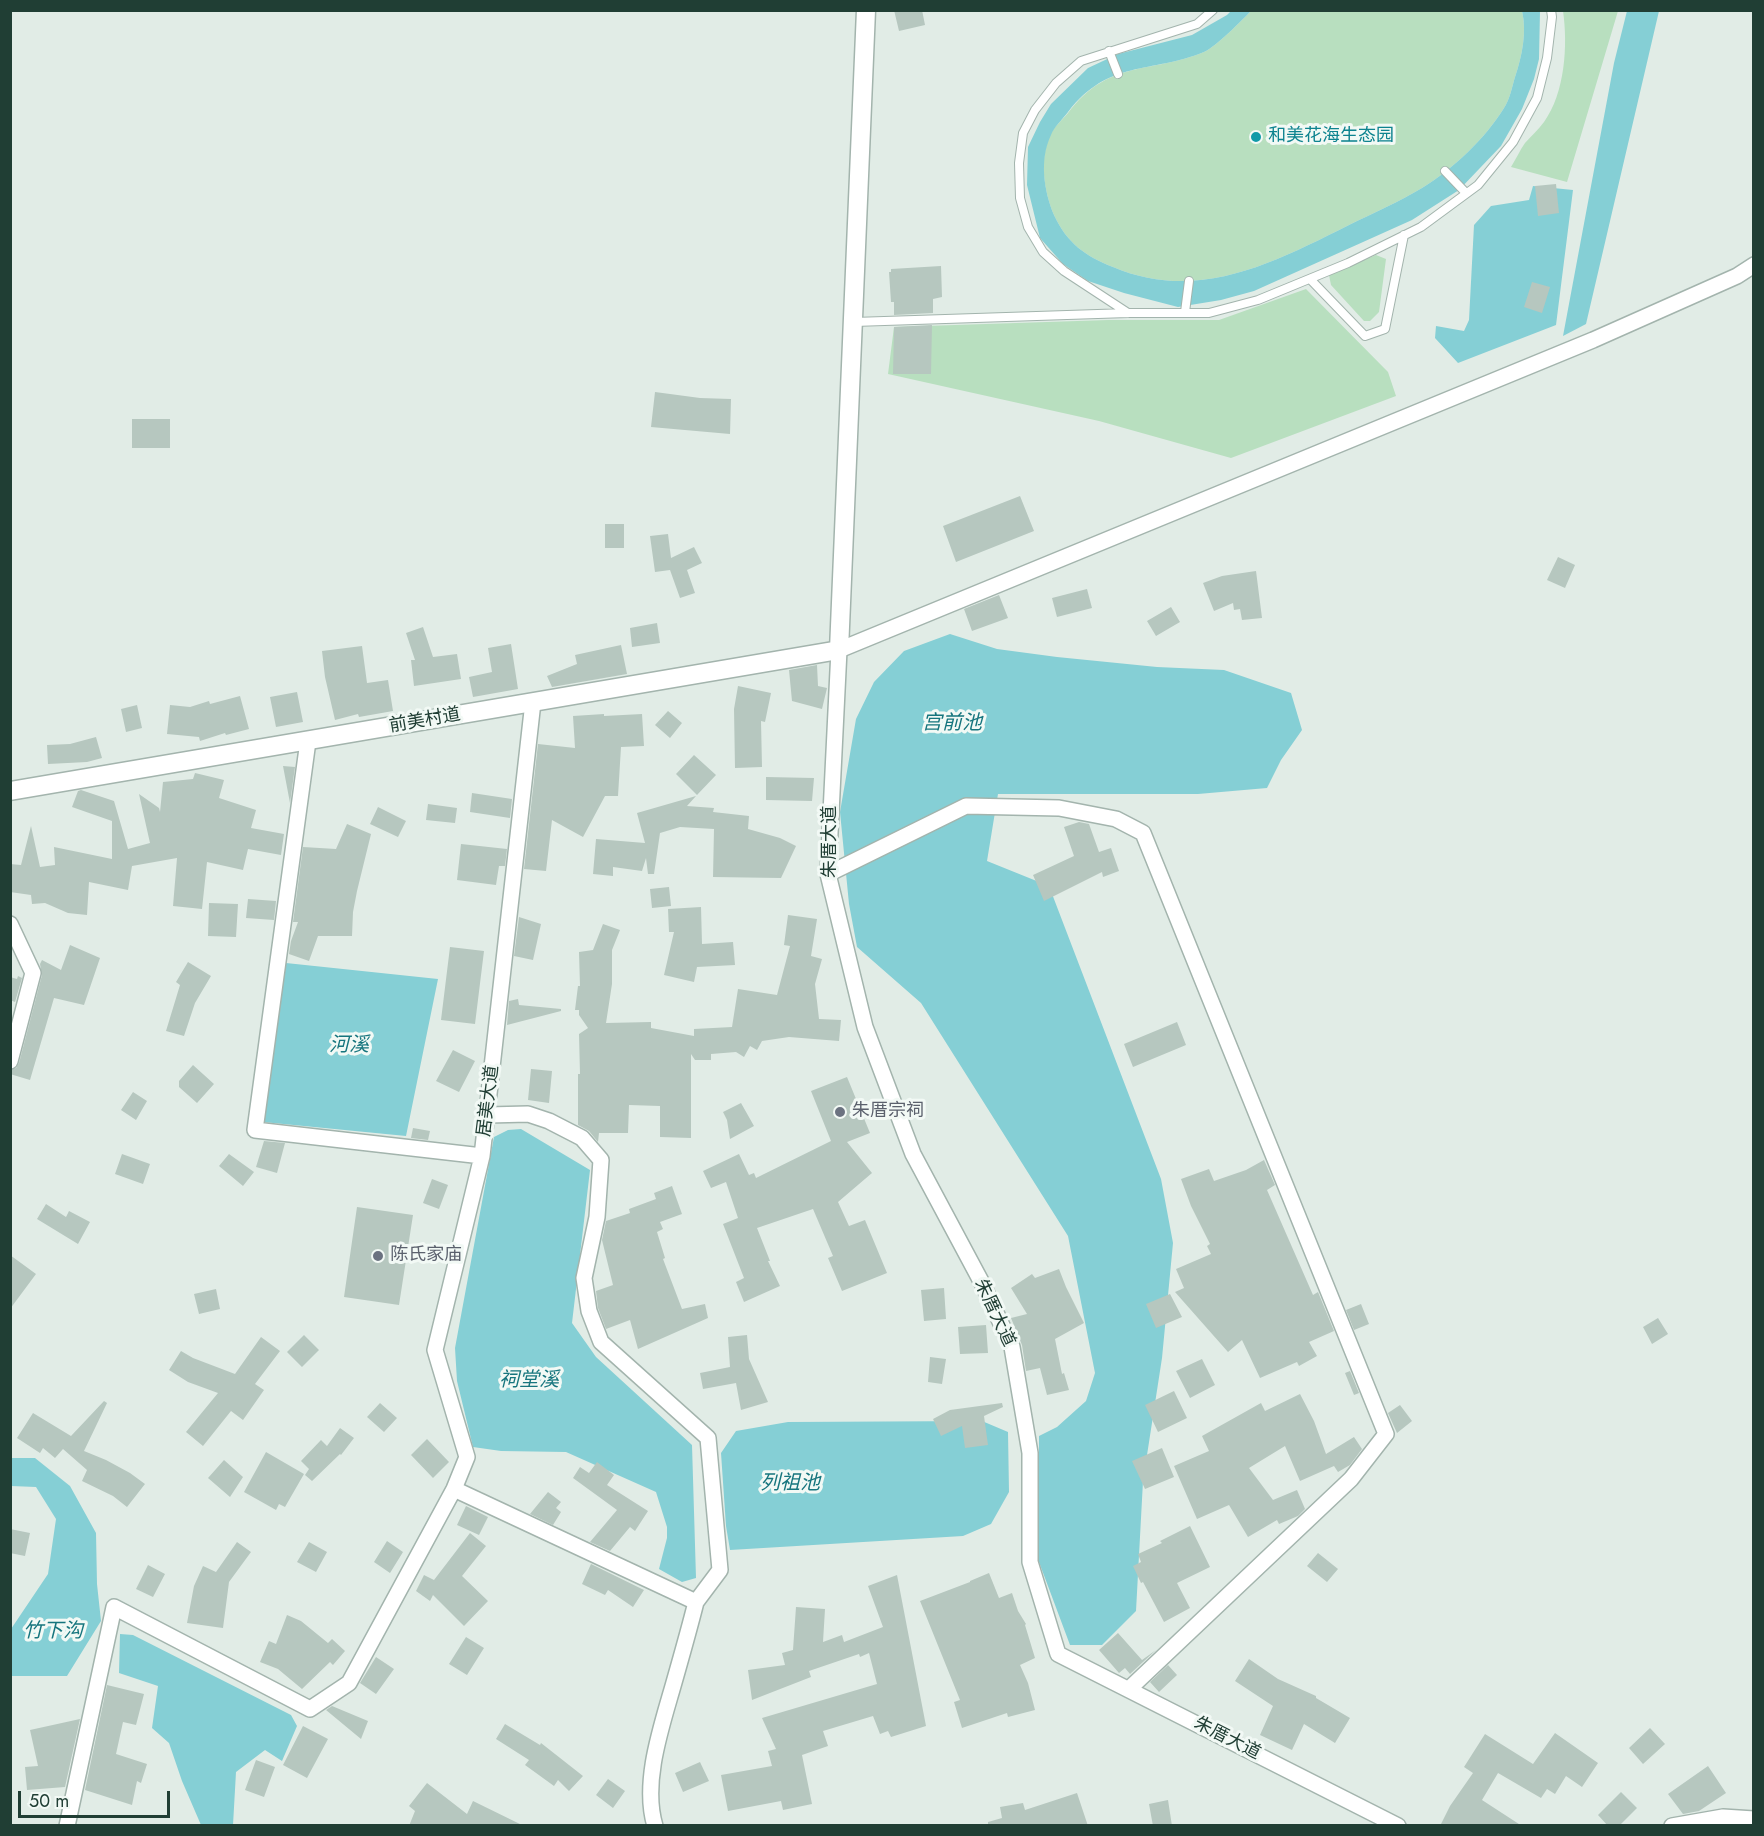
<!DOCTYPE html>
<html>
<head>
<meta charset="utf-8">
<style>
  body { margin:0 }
  #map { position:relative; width:1764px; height:1836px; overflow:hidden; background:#e1ece6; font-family:Jost,sans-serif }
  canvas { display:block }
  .frame { position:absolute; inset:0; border:12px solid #203e34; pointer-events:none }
  .scale { position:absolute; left:18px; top:1791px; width:152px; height:27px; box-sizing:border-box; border:3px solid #203e34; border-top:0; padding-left:8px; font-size:18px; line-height:21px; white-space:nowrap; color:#203e34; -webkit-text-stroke:4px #f2f9f5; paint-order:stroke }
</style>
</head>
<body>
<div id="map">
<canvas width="1764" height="1836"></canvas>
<div class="frame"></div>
<div class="scale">50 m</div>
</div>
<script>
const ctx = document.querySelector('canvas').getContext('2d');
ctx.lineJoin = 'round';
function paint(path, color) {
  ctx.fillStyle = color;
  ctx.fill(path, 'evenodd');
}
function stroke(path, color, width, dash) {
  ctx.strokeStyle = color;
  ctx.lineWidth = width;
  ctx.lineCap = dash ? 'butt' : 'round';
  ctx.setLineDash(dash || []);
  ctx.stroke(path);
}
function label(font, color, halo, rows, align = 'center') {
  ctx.font = font + ' Jost,"Noto Sans SC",sans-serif';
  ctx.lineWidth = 6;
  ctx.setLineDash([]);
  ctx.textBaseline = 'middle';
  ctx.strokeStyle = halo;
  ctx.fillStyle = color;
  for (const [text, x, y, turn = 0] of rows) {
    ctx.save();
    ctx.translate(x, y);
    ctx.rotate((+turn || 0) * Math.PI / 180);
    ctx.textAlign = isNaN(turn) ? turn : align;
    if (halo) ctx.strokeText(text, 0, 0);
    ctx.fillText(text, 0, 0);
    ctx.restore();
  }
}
paint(new Path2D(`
  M1251 11H1522C1527 32 1522 56 1515 77 1512 87 1510 99 1504 108 1484 140 1454 168 1422 188 1399 202 1373 213 1349 225 1273 263 1198 303 1113 267 1085 256 1067 243 1054 215 1044 191 1039 160 1050 135 1054 127 1062 120 1068 113 1109 59 1150 74 1204 52 1217 46 1241 21 1251 11Z
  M1563 11H1618L1567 182 1511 167C1516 159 1520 150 1525 143 1531 136 1538 130 1544 122 1565 93 1568 45 1563 11Z
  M1376 255 1386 259 1379 312 1370 321H1364L1331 285 1329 275Z
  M1306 289 1388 372 1396 396 1231 458 1099 421 888 374 894 327 1108 320H1219Z`), '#b8dfbf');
paint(new Path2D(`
  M1231 11H1251C1241 21 1217 46 1204 52 1150 74 1109 59 1068 112 1062 120 1054 127 1051 135 1039 160 1044 191 1054 215 1067 243 1085 256 1113 267 1198 303 1273 263 1349 225 1373 213 1399 202 1422 188 1454 168 1484 140 1504 108 1510 99 1512 87 1515 77 1522 56 1527 32 1522 11H1540L1539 59 1534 79 1522 109 1501 146 1459 190 1412 220 1254 291 1221 300 1178 307 1124 293 1088 281 1063 264 1040 238 1027 185 1028 147 1040 122 1051 104 1088 68 1118 54 1192 35 1227 15Z
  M1627 11H1659L1586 324 1563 336 1614 63Z
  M1533 186 1573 190 1556 325 1458 363 1435 338 1436 326 1464 331 1469 320 1474 225 1491 206 1529 200Z
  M950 634 997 649 1057 657 1157 667 1224 670 1291 693 1302 730 1281 760 1267 788 1198 794H998L987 861 1049 886 1161 1179 1173 1243 1162 1358 1143 1481 1136 1611 1102 1645H1070L1039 1562V1436L1057 1427 1086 1401 1095 1373 1068 1236 921 1003 857 947 849 904 840 812 856 719 874 682 904 651Z
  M286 963 438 979 406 1136 263 1122Z
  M521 1129 590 1170 572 1323 596 1357 692 1445 696 1578 682 1582 659 1569 667 1538V1527L656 1492 566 1452 501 1451 473 1447 457 1381 455 1348 494 1137 508 1130Z
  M982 1421 1008 1432 1009 1492 991 1524 963 1536 730 1550 726 1526 721 1453 736 1431 788 1422Z
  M11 1458H35L70 1486 96 1533 97 1584 101 1621 67 1676H11V1629L48 1574 56 1519 36 1487 11 1486Z
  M120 1634 133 1635 291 1715 297 1726 282 1761 265 1750 236 1772 233 1825H201L182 1781 169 1743 152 1728 158 1686 119 1673Z`), '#85cfd5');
paint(new Path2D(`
  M894 10H922L925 25 899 31Z
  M1556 184 1559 213 1538 216 1535 186Z
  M941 266 942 297 933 299V313L894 315V302H891L889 272H891V269Z
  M1532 282 1550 287 1542 313 1524 307Z
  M932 325 931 374H893L894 327Z
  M655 392 700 398 731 399 730 434 651 427Z
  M132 419H170V448H132Z
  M1020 496 1034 531 956 562 943 526Z
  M605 524H624V548H605Z
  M668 534 671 558 694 547 702 563 687 570 695 593 680 598 670 570 655 572 650 536Z
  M1558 557 1575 565 1565 588 1547 580Z
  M1256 571 1262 618 1242 620 1240 609 1234 610 1233 603 1214 611 1203 583 1222 576Z
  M1087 589 1092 608 1057 617 1052 598Z
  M999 595 1008 618 972 631 964 609Z
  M1171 607 1180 622 1156 636 1147 621Z
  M657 623 660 643 632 647 630 628Z
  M423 627 433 657 457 654 461 679 414 686 411 660H415L406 633Z
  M511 644 518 689 473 697 469 677 492 672 488 648Z
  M621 645 627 674 552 687 547 676 577 664 575 655Z
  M362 646 367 683 388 680 393 711 359 717 358 714 335 720 325 677 322 651Z
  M817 665 818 686 827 688 822 709 792 701 789 670Z
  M738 686 771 693 765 722 761 721 762 767 735 768 734 709Z
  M297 692 303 722 276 727 270 697Z
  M240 696 249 729 226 735 225 733 200 741 199 737 167 734 170 705 190 707 209 701 210 704Z
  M137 705 142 728 126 732 121 709Z
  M668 711 682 723 670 738 655 725Z
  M604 714V716L642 714 644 746 621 747 618 796H605L583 837 552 820 546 871 524 869 538 744 575 748 573 716Z
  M96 737 102 758 87 762 48 764 47 745 70 744Z
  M694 755 716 775 697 795 676 774Z
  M283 766 295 767 290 803Z
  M195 773 224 780 219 798 256 810 251 828 284 834 281 855 248 849 243 870 207 862 202 909 173 906 177 858 132 866 128 890 89 882 87 915 68 913 45 903 32 904 31 895 10 892V864L21 865 31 826 40 867 55 865 54 847 112 859V821L72 807 78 791 81 790 114 801 128 849 150 843 139 794 159 808 160 812 163 782 193 779Z
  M766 777 814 778 812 801 766 800Z
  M472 793 512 799 510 818 470 812Z
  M696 796 687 806 714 808 713 812 749 816 748 829 780 838 796 846 781 878 713 877 714 829 680 827 660 833 654 874H648L646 858 642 871 613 867V876L593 874 596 839 645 843 637 813Z
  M428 804 457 808 455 823 426 820Z
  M378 807 406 821 398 837 370 824Z
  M1079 822 1089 824 1099 852 1111 848 1119 871 1103 877 1102 872 1044 901 1033 875 1074 856 1064 827Z
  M347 824 371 834 357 891 353 912 352 936H318L309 961 289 954 291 941 298 922H293L303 847 336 849Z
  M461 844 507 849 505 866H499L496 885 457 880Z
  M669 887 671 906 652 908 650 889Z
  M248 899 276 901 274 920 246 918Z
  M209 903 238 904 236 937 208 936Z
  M701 907 702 944 733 942 735 965 697 967 694 982 664 975 674 932H669L668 909Z
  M788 915 817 919 811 956 822 959 815 984 819 1019 841 1020 839 1041 789 1037 762 1041 757 1050 750 1046 744 1057 736 1052 711 1054V1060H695L691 1054V1138L660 1137V1106L629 1105 628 1133H599L598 1142 589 1131 578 1125V1074H580L579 1034 588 1028 579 1015V1010H575L578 986H580L579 952 593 950 603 924 620 930 612 950V984L606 1023 651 1022V1028L694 1036V1029L732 1027 738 989 777 995 790 946 784 945Z
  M519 917 541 924 533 960 514 956Z
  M70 945 100 958 84 1005 54 998 30 1080 10 1074V1070L16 1068 19 1063 42 975 40 964 42 960 61 970Z
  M450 947 484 951 475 1024 441 1020Z
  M188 962 211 976 195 1003 184 1036 166 1031 180 985 176 982Z
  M18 976 22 978 15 1002 10 1000V977L17 979Z
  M518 999 519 1005 561 1009V1011L507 1025 509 1001Z
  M1177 1022 1186 1045 1133 1067 1124 1044Z
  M453 1050 475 1061 459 1092 436 1081Z
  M193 1065 214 1084 197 1103 179 1087V1081Z
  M531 1069 552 1071 549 1103 528 1100Z
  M847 1077 870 1133 847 1142 872 1173 838 1202 849 1226 865 1220 887 1273 842 1291 828 1258 833 1256 813 1209 757 1228 770 1261H768L780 1286 744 1302 736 1282 744 1278 723 1224 738 1218 726 1182 711 1188 703 1171 739 1154 749 1175 754 1173 756 1178 831 1141 811 1091Z
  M133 1092 147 1101 136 1120 121 1110Z
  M741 1103 754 1126 730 1139 727 1120 723 1112Z
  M413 1128 430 1131 428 1140 411 1138Z
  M264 1141 285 1143 277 1173 256 1167Z
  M122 1154 150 1164 143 1184 115 1174Z
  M229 1154 254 1172 243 1186 219 1166Z
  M1264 1160 1275 1185 1267 1190 1313 1295 1318 1292 1334 1331 1309 1342 1317 1356 1299 1366 1297 1362 1260 1378 1242 1340 1228 1352 1175 1292 1184 1288 1176 1269 1211 1254 1207 1246 1210 1244 1191 1206 1181 1179 1209 1169 1214 1181 1246 1170Z
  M432 1179 448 1185 439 1209 423 1203Z
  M672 1186 682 1214 660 1222 663 1229 657 1232 665 1258 663 1259 682 1309 705 1304 708 1318 638 1349 630 1320 606 1329 598 1308 596 1291 613 1285 602 1240 606 1221 630 1213 629 1209 656 1199 654 1193Z
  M46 1204 66 1217 69 1211 90 1222 78 1244 37 1219Z
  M357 1207 413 1215 399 1305 344 1297Z
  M10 1255 36 1274 10 1309Z
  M1059 1269 1066 1287 1084 1323 1055 1339 1062 1374 1064 1373 1069 1390 1047 1395 1040 1368 1026 1371 1022 1345 1011 1318 1027 1314 1011 1288 1032 1274 1035 1278Z
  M944 1288 946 1319 924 1321 921 1290Z
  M216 1289 220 1309 199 1314 194 1294Z
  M1170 1294 1182 1317 1156 1328 1146 1304Z
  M1361 1304 1369 1324 1354 1330 1346 1310Z
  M1658 1318 1668 1334 1652 1344 1643 1327Z
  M986 1325 988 1353 960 1354 958 1327Z
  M304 1335 319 1350 302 1367 287 1352Z
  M747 1335 749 1359 768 1402 741 1410 736 1383 703 1389 700 1373 730 1367 728 1337Z
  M261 1337 280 1351 255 1384 264 1390 243 1420 231 1411 203 1446 186 1432 218 1393 188 1382 169 1370 181 1351 193 1358 235 1374Z
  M930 1357 946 1359 942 1384 928 1382Z
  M1202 1359 1215 1385 1190 1398 1176 1371Z
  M1350 1371 1359 1393 1354 1395 1345 1373Z
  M1174 1391 1187 1418 1158 1432 1145 1405Z
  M1300 1394 1314 1421 1326 1454 1354 1437 1362 1449 1350 1465 1338 1472 1334 1466 1300 1481 1285 1446 1249 1468 1273 1500 1297 1490 1305 1509 1298 1516 1279 1524 1277 1520 1248 1537 1229 1505 1197 1519 1174 1466 1209 1451 1202 1436 1261 1403 1265 1411Z
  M104 1401 107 1403 84 1451 106 1460 130 1473 145 1484 127 1507 113 1496 82 1481 87 1470 63 1449 55 1458 43 1448 40 1453 17 1438 33 1413 71 1436Z
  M380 1403 397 1418 384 1432 367 1417Z
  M1002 1403 1003 1407 984 1416 988 1445 965 1448 962 1426 941 1436 933 1419 950 1410Z
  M1400 1405 1412 1421 1397 1433 1388 1413Z
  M340 1428 354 1438 341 1455 340 1454 312 1481 305 1475 309 1469 301 1461 321 1440 327 1446Z
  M427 1439 449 1462 433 1478 411 1455Z
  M1162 1448 1174 1477 1145 1489 1132 1461Z
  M266 1452 304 1474 285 1507 279 1504 276 1510 244 1492Z
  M224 1460 243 1477 230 1497 208 1478Z
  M597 1462 614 1475 607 1485 648 1511 635 1531 630 1527 610 1551 590 1542 617 1510 573 1478 580 1467 589 1473Z
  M548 1492 561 1502 556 1508 561 1512 553 1525 530 1514Z
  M466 1506 488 1517 479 1535 457 1525Z
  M1190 1526 1210 1567 1177 1583 1190 1608 1164 1622 1143 1582 1141 1583 1133 1566 1141 1562 1138 1554 1162 1543 1160 1541Z
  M10 1529 30 1533 25 1556 10 1553Z
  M470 1533 486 1546 462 1576 488 1601 464 1626 433 1595 430 1601 416 1591 424 1575 434 1580Z
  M387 1541 403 1552 390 1573 374 1562Z
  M237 1542 251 1552 229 1582 223 1628 187 1623 194 1586 203 1566 216 1572Z
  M309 1542 327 1552 316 1572 297 1562Z
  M1318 1553 1338 1569 1327 1582 1307 1566Z
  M591 1564 644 1590 633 1607 608 1590 605 1595 582 1584Z
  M148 1565 165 1574 153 1597 136 1589Z
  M989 1573 999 1598 1012 1593 1018 1611 1026 1624 1025 1625 1035 1658 1020 1665 1028 1683 1035 1710 1008 1717 1007 1713 962 1728 954 1702 960 1700 920 1601 970 1582V1581Z
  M897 1575 926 1726 891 1737 888 1731 880 1734 873 1716 823 1731 828 1746 802 1755 812 1804 783 1810 781 1801 728 1811 721 1775 772 1766 768 1751 776 1749 762 1718 877 1684 869 1653 860 1657 859 1654 809 1671 811 1677 752 1700 748 1670 785 1665 782 1653 793 1650 796 1607 825 1609 823 1642 842 1635 844 1642 883 1627 868 1586Z
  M287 1615 301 1621 328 1643 332 1639 345 1651 333 1665 330 1662 302 1689 278 1669 260 1662 269 1641 276 1644Z
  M1118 1633 1142 1660 1156 1650 1130 1674 1125 1668 1119 1673 1099 1650Z
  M466 1637 484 1648 467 1675 449 1664Z
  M376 1657 394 1669 376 1694 360 1683Z
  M1249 1659 1278 1679 1316 1696V1698L1350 1718 1335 1743 1304 1724 1292 1750 1260 1735 1273 1706 1235 1681Z
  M1168 1665 1177 1675 1159 1692 1150 1682Z
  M107 1685 144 1694 136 1725 123 1722 116 1754 147 1764 141 1783 137 1781 132 1805 85 1790Z
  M332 1706 368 1721 361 1739 326 1710Z
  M80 1719 65 1787 27 1790 25 1767 38 1766 30 1730Z
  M505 1724 540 1745 541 1743 583 1776 569 1791 558 1780 554 1786 525 1765 529 1760 496 1739Z
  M303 1726 328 1739 307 1778 283 1765Z
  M1650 1728 1665 1744 1643 1764 1629 1748Z
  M1555 1733 1598 1763 1582 1787 1566 1776 1555 1794 1547 1789 1541 1798 1498 1773 1482 1800 1522 1826H1440L1450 1806 1473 1773 1464 1767 1485 1734 1533 1764Z
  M256 1760 275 1767 264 1797 245 1790Z
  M700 1762 709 1781 683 1792 675 1773Z
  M1708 1766 1726 1793 1699 1811 1683 1814 1668 1794Z
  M608 1779 625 1791 613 1808 596 1795Z
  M427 1783 467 1814 473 1801 524 1826H409L415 1811 409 1806Z
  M1621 1792 1637 1808 1619 1826H1608L1598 1815Z
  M1077 1793 1088 1826H988V1822L1002 1818 1000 1807 1023 1803 1025 1810Z
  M1168 1800 1172 1826H1153L1149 1804Z`), '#b6c7bf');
const service = new Path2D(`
  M1109 51 1118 74
  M1445 171 1466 193
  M1310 279 1365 336 1385 329 1404 235
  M1185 312 1189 281
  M1128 313 1064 271 1043 252 1028 227 1020 198 1019 163 1023 133 1035 110 1056 83 1081 61 1197 24 1213 10
  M854 322 1128 313H1209L1258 300 1348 263 1421 227 1478 185 1513 142 1537 98 1547 58 1552 17 1551 10`);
const minor = new Path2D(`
  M308 741 255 1130 482 1156
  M828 874 966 806 1059 808 1116 819 1143 833 1386 1434 1351 1479 1129 1689
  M10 924 33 973 10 1061
  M454 1489 696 1602 720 1570 708 1438 601 1342 589 1311 584 1278 597 1217 601 1160 582 1138 549 1121 528 1114 488 1115
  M67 1826 114 1607 310 1709 349 1683 454 1489 467 1457 435 1350 482 1156 533 702
  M655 1826C642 1783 661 1728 673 1686 681 1658 689 1630 696 1602
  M1398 1826 1058 1654 1030 1562V1453L1012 1347 983 1285 913 1154 865 1027 828 874 839 650 1593 340 1737 276 1754 265
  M1672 1826 1723 1817 1754 1819`);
const tertiary = new Path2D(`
  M10 791 839 650 866 10`);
stroke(service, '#a3b4ad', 10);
stroke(minor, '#a3b4ad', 18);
stroke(tertiary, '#a3b4ad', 21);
stroke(service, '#fff', 8);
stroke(minor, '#fff', 15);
stroke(tertiary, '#fff', 18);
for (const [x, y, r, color] of [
  [1256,137,6,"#0f9aa8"],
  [840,1112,6,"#6b7280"],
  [378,1256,6,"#6b7280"]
]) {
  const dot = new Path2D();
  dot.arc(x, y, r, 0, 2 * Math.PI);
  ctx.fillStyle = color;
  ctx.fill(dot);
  stroke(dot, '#f2f9f5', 2);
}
label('18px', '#0d838f', '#f2f9f5', [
  ["和美花海生态园",1268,137]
], 'left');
label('18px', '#203e34', '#f2f9f5', [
  ["前美村道",425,721,-10],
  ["朱厝大道",831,842,-90],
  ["居美大道",489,1101,-83],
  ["朱厝大道",994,1313,65],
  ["朱厝大道",1227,1739,27]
]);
label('18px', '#5b616d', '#f2f9f5', [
  ["朱厝宗祠",852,1112],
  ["陈氏家庙",390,1256]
], 'left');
label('italic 20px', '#16757e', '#f2f9f5', [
  ["宫前池",952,724],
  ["河溪",349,1046],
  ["祠堂溪",529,1381],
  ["列祖池",790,1484],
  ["竹下沟",53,1632]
]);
</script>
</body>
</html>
